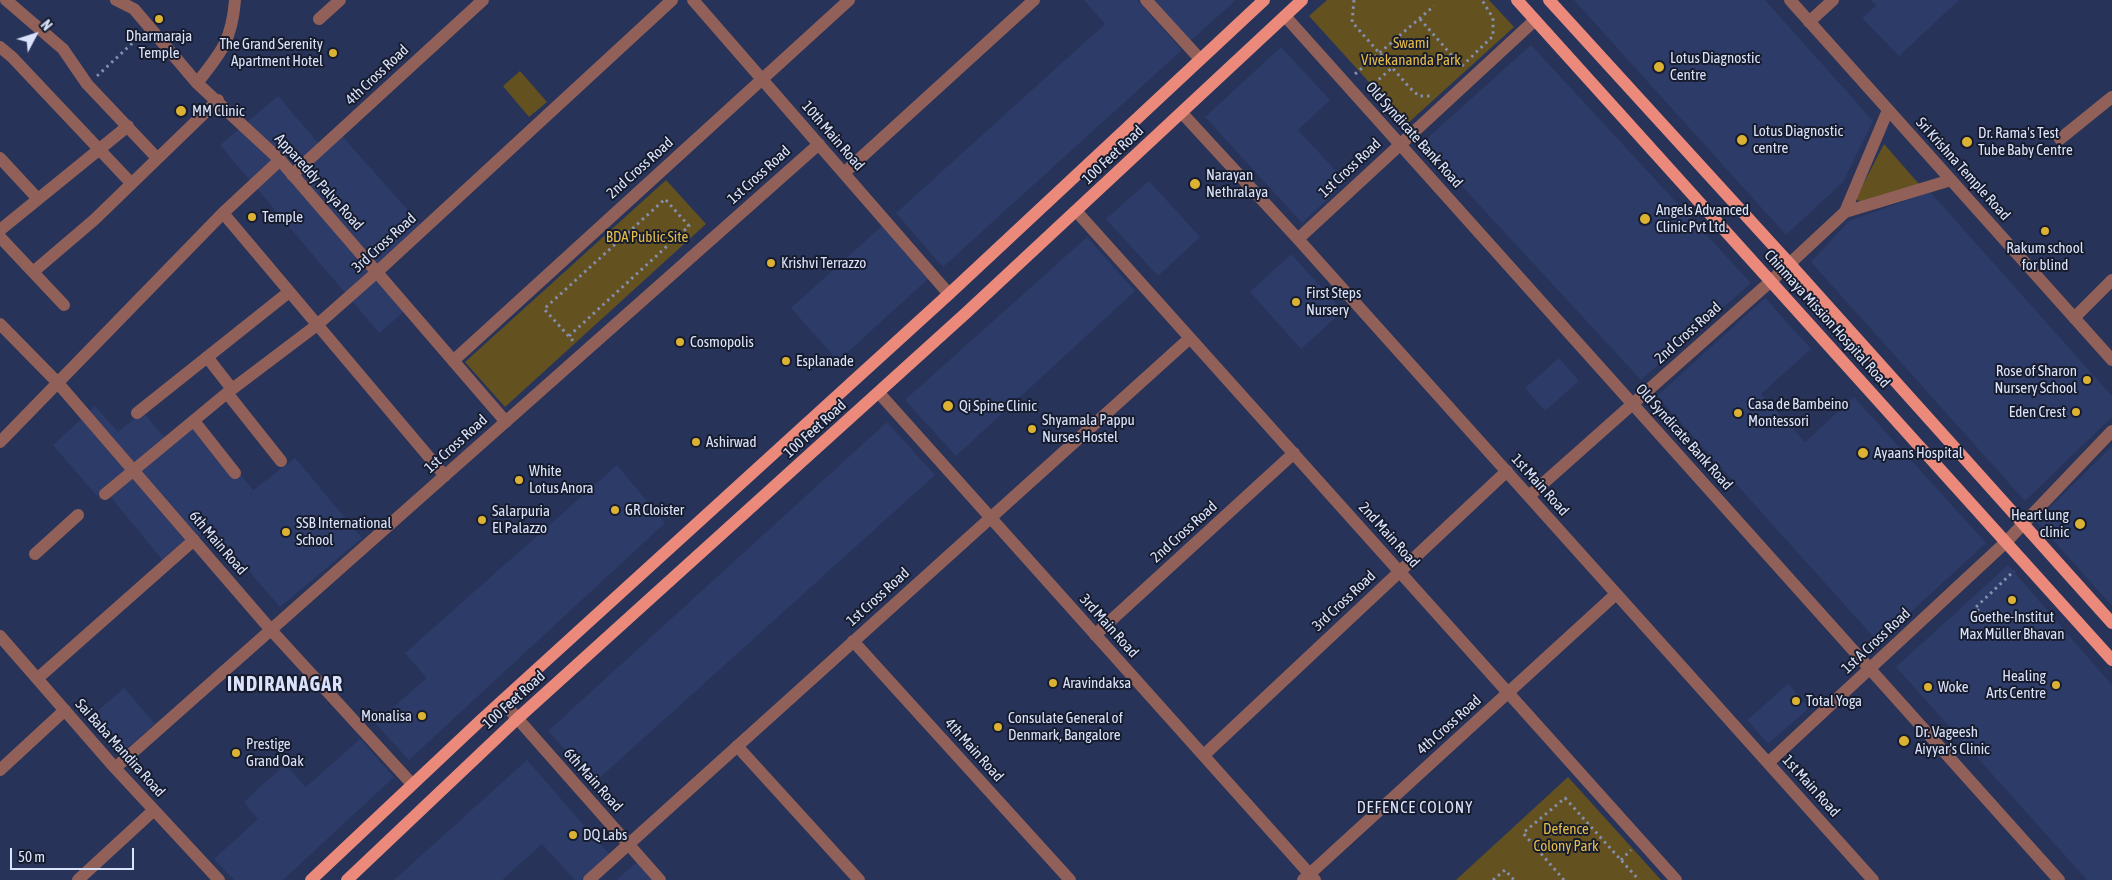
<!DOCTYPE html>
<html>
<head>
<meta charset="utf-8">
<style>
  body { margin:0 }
  #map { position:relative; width:2112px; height:880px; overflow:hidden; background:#273359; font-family:"Asap Condensed",sans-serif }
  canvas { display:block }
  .north { position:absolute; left:10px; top:10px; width:50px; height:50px; -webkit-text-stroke:4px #161c2d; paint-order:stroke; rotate:50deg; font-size:14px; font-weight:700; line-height:20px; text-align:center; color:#dae3fb }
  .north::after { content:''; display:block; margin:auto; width:18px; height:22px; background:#dae3fb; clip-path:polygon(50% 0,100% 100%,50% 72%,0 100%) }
  .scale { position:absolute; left:10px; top:848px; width:124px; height:22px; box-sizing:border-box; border:2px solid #dae3fb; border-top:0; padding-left:6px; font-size:15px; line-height:18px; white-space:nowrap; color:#dae3fb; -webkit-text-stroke:4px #161c2d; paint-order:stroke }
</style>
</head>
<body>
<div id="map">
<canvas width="2112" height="880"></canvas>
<div class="north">N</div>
<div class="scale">50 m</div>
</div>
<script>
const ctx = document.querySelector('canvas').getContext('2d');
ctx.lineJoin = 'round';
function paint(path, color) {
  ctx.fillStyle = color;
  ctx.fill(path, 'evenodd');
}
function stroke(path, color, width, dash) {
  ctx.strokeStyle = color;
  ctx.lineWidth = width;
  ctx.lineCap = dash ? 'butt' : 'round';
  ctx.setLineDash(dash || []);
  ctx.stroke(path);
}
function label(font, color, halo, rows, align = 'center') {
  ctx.font = font + ' "Asap Condensed",sans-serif';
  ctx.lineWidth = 4;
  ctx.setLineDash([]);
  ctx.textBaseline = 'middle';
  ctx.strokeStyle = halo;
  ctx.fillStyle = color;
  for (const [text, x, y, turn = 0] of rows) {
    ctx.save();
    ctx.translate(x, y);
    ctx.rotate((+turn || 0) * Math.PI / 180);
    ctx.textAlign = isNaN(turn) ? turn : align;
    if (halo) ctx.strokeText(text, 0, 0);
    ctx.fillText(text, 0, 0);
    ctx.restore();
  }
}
paint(new Path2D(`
  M1084 0H1137L1182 50 943 267 896 213 1105 24Z
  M1152 0H1236L1189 42Z
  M1574 0H1765L1873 121 1843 182 1786 235Z
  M1871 0H1959L1899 56 1862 18 1876 6Z
  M1531 45 1751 283 1641 380 1422 143Z
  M1281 47 1330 100 1298 130 1346 182 1302 223 1205 117Z
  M278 96 325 151 342 136 422 226 371 272 405 311 379 333 220 145Z
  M1149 181 1200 237 1158 276 1106 219Z
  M1930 192 2112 396V417L2025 501 1811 262 1849 221Z
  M882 226 928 279 838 361 791 308Z
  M1087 237 1135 291 956 456 905 400Z
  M1291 254 1343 311 1301 349 1250 292Z
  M1765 298 1811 349 1761 394 1805 442 1854 397 1986 543 1878 642 1657 396Z
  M1559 358 1579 381 1545 411 1525 388Z
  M95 406 118 432 143 412 165 438 193 415 253 490 295 458 362 538 280 607 210 526 165 563 104 489 97 496 53 445Z
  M887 422 935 475 595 782 548 731Z
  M2112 446V606L2036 521Z
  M617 465 665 523 409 760 375 723 427 678 405 653Z
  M2008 565 2112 685V880H2087L1896 667Z
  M1788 684 1809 708 1768 744 1747 720Z
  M124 688 155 724 125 750 94 714Z
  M360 739 394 777 283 880H234L214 859 258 819 244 802 285 764 306 787Z
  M527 760 609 854 581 880H575L542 844 502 880H394Z
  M637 862 653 880H616Z`), '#2d3b68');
paint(new Path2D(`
  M1327 0H1489L1514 27 1407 124 1309 16Z
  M520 71 547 102 529 117 503 86Z
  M1884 144 1919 184 1861 204 1856 198Z
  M666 180 706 224 505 407 465 362Z
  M1568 777 1661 880H1456Z`), '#635120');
stroke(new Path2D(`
  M1354 0 1352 22 1410 88 1419 96H1430
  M1420 19 1461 66
  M1462 66 1493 36V18L1482 0
  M1355 74 1434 6
  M97 76 140 36
  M1369 88 1393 67
  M569 336 689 226 665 199 544 309 575 343
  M1979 611 1975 608 2014 571
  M1621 860 1631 850
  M1493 880 1505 870 1514 880
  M1564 880 1523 833 1565 798 1639 880`), '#848ead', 3, [2.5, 4]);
stroke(new Path2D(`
  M6 0 63 49 87 84 157 158
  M116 0 134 9 197 83 280 160 506 422
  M693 0 949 294
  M1146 0 1200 59
  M1790 0 2112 360
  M1285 16 2059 880
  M319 19 340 0
  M1809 22 1833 0
  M0 47 12 57 131 183
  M197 83C221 53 232 40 235 0
  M1182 113 1298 239 1873 880
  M2060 139 2112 97
  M0 158 38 199
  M844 173 1034 0
  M292 175 483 0
  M1077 212 1676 880
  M1845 212 1951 180
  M223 213 445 476
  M0 230 128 126
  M0 237 64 305
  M1298 239 1535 20
  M33 272 94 220 218 100
  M2074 318 2112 280
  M0 324 57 382 271 630 412 784
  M207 357 232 389
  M453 361 849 0
  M227 393 281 461
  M879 393 1315 880
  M137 413 289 292
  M194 421 235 473
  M0 442 223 213 280 160
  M105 494 227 393 317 325 377 272 672 0
  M1529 496 1771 281 1845 212 1888 110
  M35 554 78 515
  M1095 635 1294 453
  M0 636 115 768 219 880
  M853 641 1070 880
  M38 678 194 540
  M502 701 660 880
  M737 746 859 880
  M1204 755 1507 471
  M1768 763 2006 542 2112 431
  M115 768 819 144
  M0 770 65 710
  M78 880 154 810
  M589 880 1190 338
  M1303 880 1616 594`), '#916159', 12);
stroke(new Path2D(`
  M1517 0 2112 660
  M1549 0 1790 264 2112 623
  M311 880 481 720 949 294 1264 0
  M347 880 517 719 966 313 1302 0`), '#eb897a', 12);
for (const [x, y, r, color] of [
  [159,19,5,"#dcb233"],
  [333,53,5,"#dcb233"],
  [1659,67,6,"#dcb233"],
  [181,111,6,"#dcb233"],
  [1742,140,6,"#dcb233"],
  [1967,142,6,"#dcb233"],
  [1195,184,6,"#dcb233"],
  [252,217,5,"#dcb233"],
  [1645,219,6,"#dcb233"],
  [2045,231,5,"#dcb233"],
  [771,263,5,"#dcb233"],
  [1296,302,5,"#dcb233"],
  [680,342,5,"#dcb233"],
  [786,361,5,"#dcb233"],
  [2087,380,5,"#dcb233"],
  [948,406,6,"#dcb233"],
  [2076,412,5,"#dcb233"],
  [1738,413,5,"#dcb233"],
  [1032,429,5,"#dcb233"],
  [696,442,5,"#dcb233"],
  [1863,453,6,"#dcb233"],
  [519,480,5,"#dcb233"],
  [615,510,5,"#dcb233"],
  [482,520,5,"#dcb233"],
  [2080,524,6,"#dcb233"],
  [286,532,5,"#dcb233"],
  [2012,600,5,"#dcb233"],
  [1053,683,5,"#dcb233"],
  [2056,685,5,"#dcb233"],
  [1928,687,5,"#dcb233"],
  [1796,701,5,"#dcb233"],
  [422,716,5,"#dcb233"],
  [998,727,5,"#dcb233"],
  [1904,741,6,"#dcb233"],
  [236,753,5,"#dcb233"],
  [573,835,5,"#dcb233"]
]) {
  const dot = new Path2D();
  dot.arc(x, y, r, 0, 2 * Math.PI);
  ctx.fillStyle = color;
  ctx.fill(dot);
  stroke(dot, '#161c2d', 2);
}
label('15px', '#dae3fb', '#161c2d', [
  ["Dharmaraja",159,36,"center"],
  ["Temple",159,53,"center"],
  ["The Grand Serenity",323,44,"right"],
  ["Apartment Hotel",323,61,"right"],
  ["Lotus Diagnostic",1670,58],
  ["Centre",1670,75],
  ["MM Clinic",192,111],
  ["Lotus Diagnostic",1753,131],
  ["centre",1753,148],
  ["Dr. Rama's Test",1978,133],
  ["Tube Baby Centre",1978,150],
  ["Narayan",1206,175],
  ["Nethralaya",1206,192],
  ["Angels Advanced",1656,210],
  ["Clinic Pvt Ltd.",1656,227],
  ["Temple",262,217],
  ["Rakum school",2045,248,"center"],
  ["for blind",2045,265,"center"],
  ["Krishvi Terrazzo",781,263],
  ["First Steps",1306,293],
  ["Nursery",1306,310],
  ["Cosmopolis",690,342],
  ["Esplanade",796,361],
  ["Rose of Sharon",2077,371,"right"],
  ["Nursery School",2077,388,"right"],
  ["Casa de Bambeino",1748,404],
  ["Montessori",1748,421],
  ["Qi Spine Clinic",959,406],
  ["Eden Crest",2066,412,"right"],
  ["Shyamala Pappu",1042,420],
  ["Nurses Hostel",1042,437],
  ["Ashirwad",706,442],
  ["Ayaans Hospital",1874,453],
  ["White",529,471],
  ["Lotus Anora",529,488],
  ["GR Cloister",625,510],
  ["Salarpuria",492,511],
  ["El Palazzo",492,528],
  ["Heart lung",2069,515,"right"],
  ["clinic",2069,532,"right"],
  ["SSB International",296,523],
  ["School",296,540],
  ["Goethe-Institut",2012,617,"center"],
  ["Max Müller Bhavan",2012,634,"center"],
  ["Healing",2046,676,"right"],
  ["Arts Centre",2046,693,"right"],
  ["Aravindaksa",1063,683],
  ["Woke",1938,687],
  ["Total Yoga",1806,701],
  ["Monalisa",412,716,"right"],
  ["Consulate General of",1008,718],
  ["Denmark, Bangalore",1008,735],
  ["Dr. Vageesh",1915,732],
  ["Aiyyar's Clinic",1915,749],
  ["Prestige",246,744],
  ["Grand Oak",246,761],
  ["DQ Labs",583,835]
], 'left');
label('15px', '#e5bc47', '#161c2d', [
  ["Swami",1411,43],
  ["Vivekananda Park",1411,60],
  ["BDA Public Site",647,237],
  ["Defence",1566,829],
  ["Colony Park",1566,846]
]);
label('15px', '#dae3fb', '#161c2d', [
  ["4th Cross Road",377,75,-43],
  ["Old Syndicate Bank Road",1414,135,48],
  ["10th Main Road",833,136,49],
  ["100 Feet Road",1113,155,-43],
  ["2nd Cross Road",640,168,-42],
  ["1st Cross Road",1350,168,-43],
  ["Sri Krishna Temple Road",1963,169,48],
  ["1st Cross Road",759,175,-42],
  ["Appareddy Palya Road",319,182,48],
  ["3rd Cross Road",384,243,-42],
  ["Chinmaya Mission Hospital Road",1827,319,48],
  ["2nd Cross Road",1688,333,-42],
  ["100 Feet Road",815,429,-42],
  ["Old Syndicate Bank Road",1684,437,48],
  ["1st Cross Road",456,444,-42],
  ["1st Main Road",1540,485,48],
  ["2nd Cross Road",1184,532,-42],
  ["2nd Main Road",1389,535,48],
  ["6th Main Road",218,543,49],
  ["1st Cross Road",878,597,-42],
  ["3rd Cross Road",1344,601,-43],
  ["3rd Main Road",1109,626,48],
  ["1st A Cross Road",1876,641,-43],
  ["100 Feet Road",514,700,-42],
  ["4th Cross Road",1449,725,-42],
  ["Sai Baba Mandira Road",120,748,48],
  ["4th Main Road",974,750,48],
  ["6th Main Road",593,780,48],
  ["1st Main Road",1811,786,48]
]);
ctx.letterSpacing = '1px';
label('16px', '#dae3fb', '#161c2d', [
  ["DEFENCE COLONY",1415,808]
]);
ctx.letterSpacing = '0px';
ctx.letterSpacing = '1px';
label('bold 20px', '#dae3fb', '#161c2d', [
  ["INDIRANAGAR",285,685]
]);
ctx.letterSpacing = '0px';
</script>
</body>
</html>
